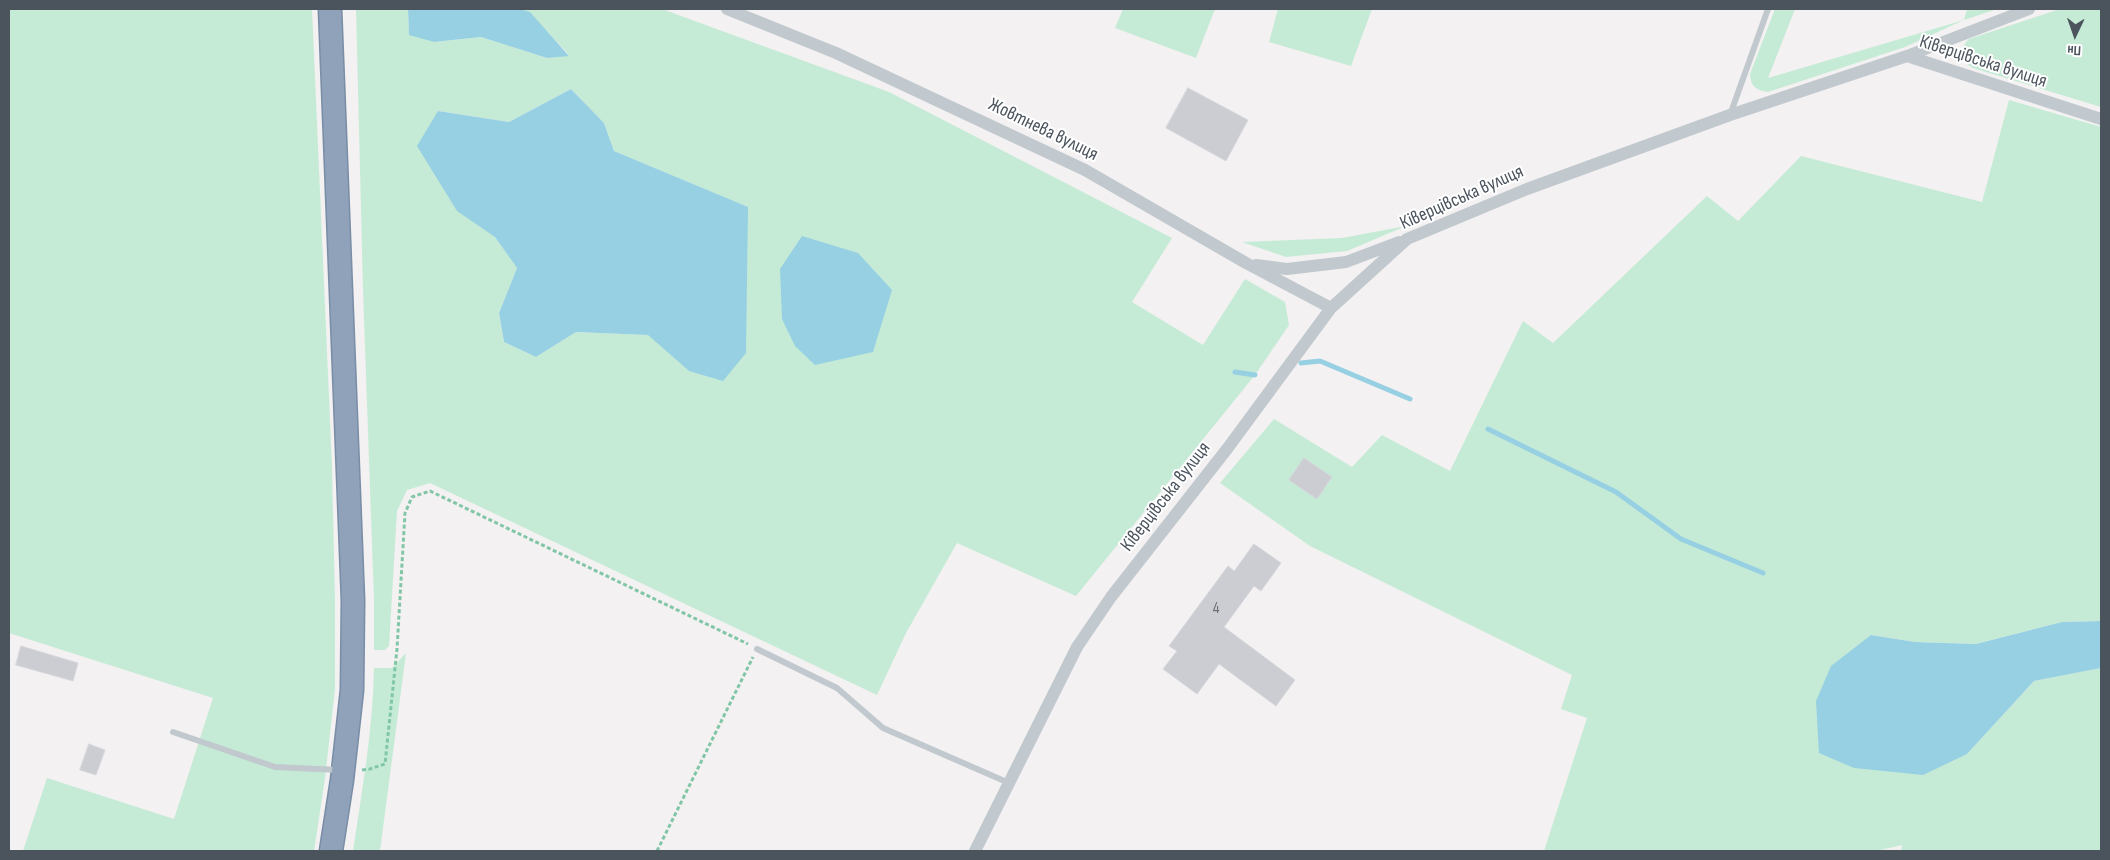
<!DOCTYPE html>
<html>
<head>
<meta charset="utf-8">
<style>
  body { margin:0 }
  #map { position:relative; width:2110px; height:860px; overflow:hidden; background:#f3f1f1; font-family:"Sofia Sans Condensed",sans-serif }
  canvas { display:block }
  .frame { position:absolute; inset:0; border:10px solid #4b535d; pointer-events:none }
  .north { position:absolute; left:2050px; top:10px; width:50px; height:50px; -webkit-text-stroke:4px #fff; paint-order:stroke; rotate:183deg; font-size:14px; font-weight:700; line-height:20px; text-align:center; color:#4b535d }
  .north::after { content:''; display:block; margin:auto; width:18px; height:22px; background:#4b535d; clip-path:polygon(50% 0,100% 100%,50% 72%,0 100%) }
</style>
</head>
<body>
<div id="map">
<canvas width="2110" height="860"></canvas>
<div class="frame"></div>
<div class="north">Пн</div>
</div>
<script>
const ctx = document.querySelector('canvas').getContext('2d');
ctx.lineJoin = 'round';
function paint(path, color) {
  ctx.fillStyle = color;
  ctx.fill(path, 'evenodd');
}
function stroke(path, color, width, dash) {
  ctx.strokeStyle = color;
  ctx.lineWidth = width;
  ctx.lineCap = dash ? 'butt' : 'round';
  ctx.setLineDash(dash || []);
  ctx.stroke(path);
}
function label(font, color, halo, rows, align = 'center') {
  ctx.font = font + ' "Sofia Sans Condensed",sans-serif';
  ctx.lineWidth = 4;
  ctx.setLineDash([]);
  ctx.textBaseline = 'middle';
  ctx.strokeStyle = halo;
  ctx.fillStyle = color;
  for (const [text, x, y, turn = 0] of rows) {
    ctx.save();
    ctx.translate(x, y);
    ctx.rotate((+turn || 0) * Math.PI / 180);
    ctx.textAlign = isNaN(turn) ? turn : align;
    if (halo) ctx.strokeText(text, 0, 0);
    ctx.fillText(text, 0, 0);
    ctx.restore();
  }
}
paint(new Path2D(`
  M9 9H312L332 466 335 601V689L325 778 314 851H23L47 778 174 819 213 698 9 633Z
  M356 9H408L409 34 434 42 481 37 547 58 569 55 530 13 519 9H662L889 92 1172 238 1132 302 1203 345 1245 279 1285 302 1289 325 1255 375 1076 596 957 543 906 633 877 695 430 483 407 490 397 511 389 646 385 650H374V601L363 290ZM571 89 604 123 614 151 747 207 689 371 649 335 576 332 536 357 504 342 499 313 517 268 495 237 438 111 509 122Z
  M1123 9H1215L1196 58 1115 28Z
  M1278 9H1372L1351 66 1269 42Z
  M1775 9H1795L1768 78 1964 20 1967 9H1997L1964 20 1905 47 1768 92C1756 90 1751 87 1750 74Z
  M2060 9H2101V107L1973 68C1960 60 1958 50 1969 39Z
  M2009 100 2101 127V621L2062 622 1976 644 1915 642 1871 635 1967 754 2034 681 2101 668V851H1901L1902 845 1876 851H1544L1587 718 1561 709 1572 675 1310 546 1220 483 1274 419 1352 467 1382 435 1450 471 1523 321 1553 343 1707 196 1738 221 1801 156 1982 202Z
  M1406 226 1347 251 1286 257 1242 242 1342 238Z
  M406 653 380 851H353C362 791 373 729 374 668H392Z`), '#c5ebd6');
paint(new Path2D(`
  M408 9H519L530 12 569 56 547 58 481 37 434 42 409 35Z
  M571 89 604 123 614 151 748 207 746 353 723 381 689 371 648 335 576 332 536 357 504 342 499 313 517 268 495 237 457 211 417 146 438 111 509 122Z
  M802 236 858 253 892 290 873 352 815 365 795 346 782 319 780 269Z
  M2101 621V668L2034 681 1967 754 1923 775 1854 768 1819 753 1816 701 1831 666 1871 635 1915 642 1976 644 2062 622Z`), '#97d0e3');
stroke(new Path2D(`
  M1301 363 1320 361 1410 399
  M1235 372 1255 375
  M1488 429 1616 492 1681 539 1763 573`), '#97d0e3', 5);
const building = new Path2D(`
  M1188 88 1248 120 1226 161 1166 128Z
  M1304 458 1332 477 1317 499 1289 480Z
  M1254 544 1281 563 1261 591 1254 586 1224 627 1295 680 1276 706 1219 664 1197 694 1163 669 1177 651 1169 646 1228 566 1234 571Z
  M21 646 78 663 73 681 16 665Z
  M89 744 105 750 96 775 80 770Z`);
paint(building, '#cccdd3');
stroke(building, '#d6d7dc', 1);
const highway = new Path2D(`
  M330 9 353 601 352 690 342 780 331 851`);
stroke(highway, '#7a8da6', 25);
stroke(new Path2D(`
  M362 770 370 769 385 764 397 649 405 513 412 497 430 491 748 644
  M657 851 753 657`), '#81c6a7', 3, [4, 2.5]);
stroke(new Path2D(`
  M1730 115 1768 9
  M757 649 837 688 883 728 1009 783
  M173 732 275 767 340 770`), '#c1c8ce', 6);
stroke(new Path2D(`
  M727 9 836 53 1085 170 1246 263 1331 308
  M1907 56 2101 119
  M1256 265 1287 269 1346 262 1399 242
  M975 851 1077 647 1111 597 1227 449 1331 308 1407 239 1527 189 1730 115 1907 56 2029 9`), '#c1c8ce', 12);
stroke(highway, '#8fa2ba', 22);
label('16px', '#6b727a', null, [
  ["4",1216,609]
]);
label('19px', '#4b535d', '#fff', [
  ["Ківерцівська вулиця",1983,62,18],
  ["Жовтнева вулиця",1043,130,26],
  ["Ківерцівська вулиця",1462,198,-24],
  ["Ківерцівська вулиця",1166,497,-52]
]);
</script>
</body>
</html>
